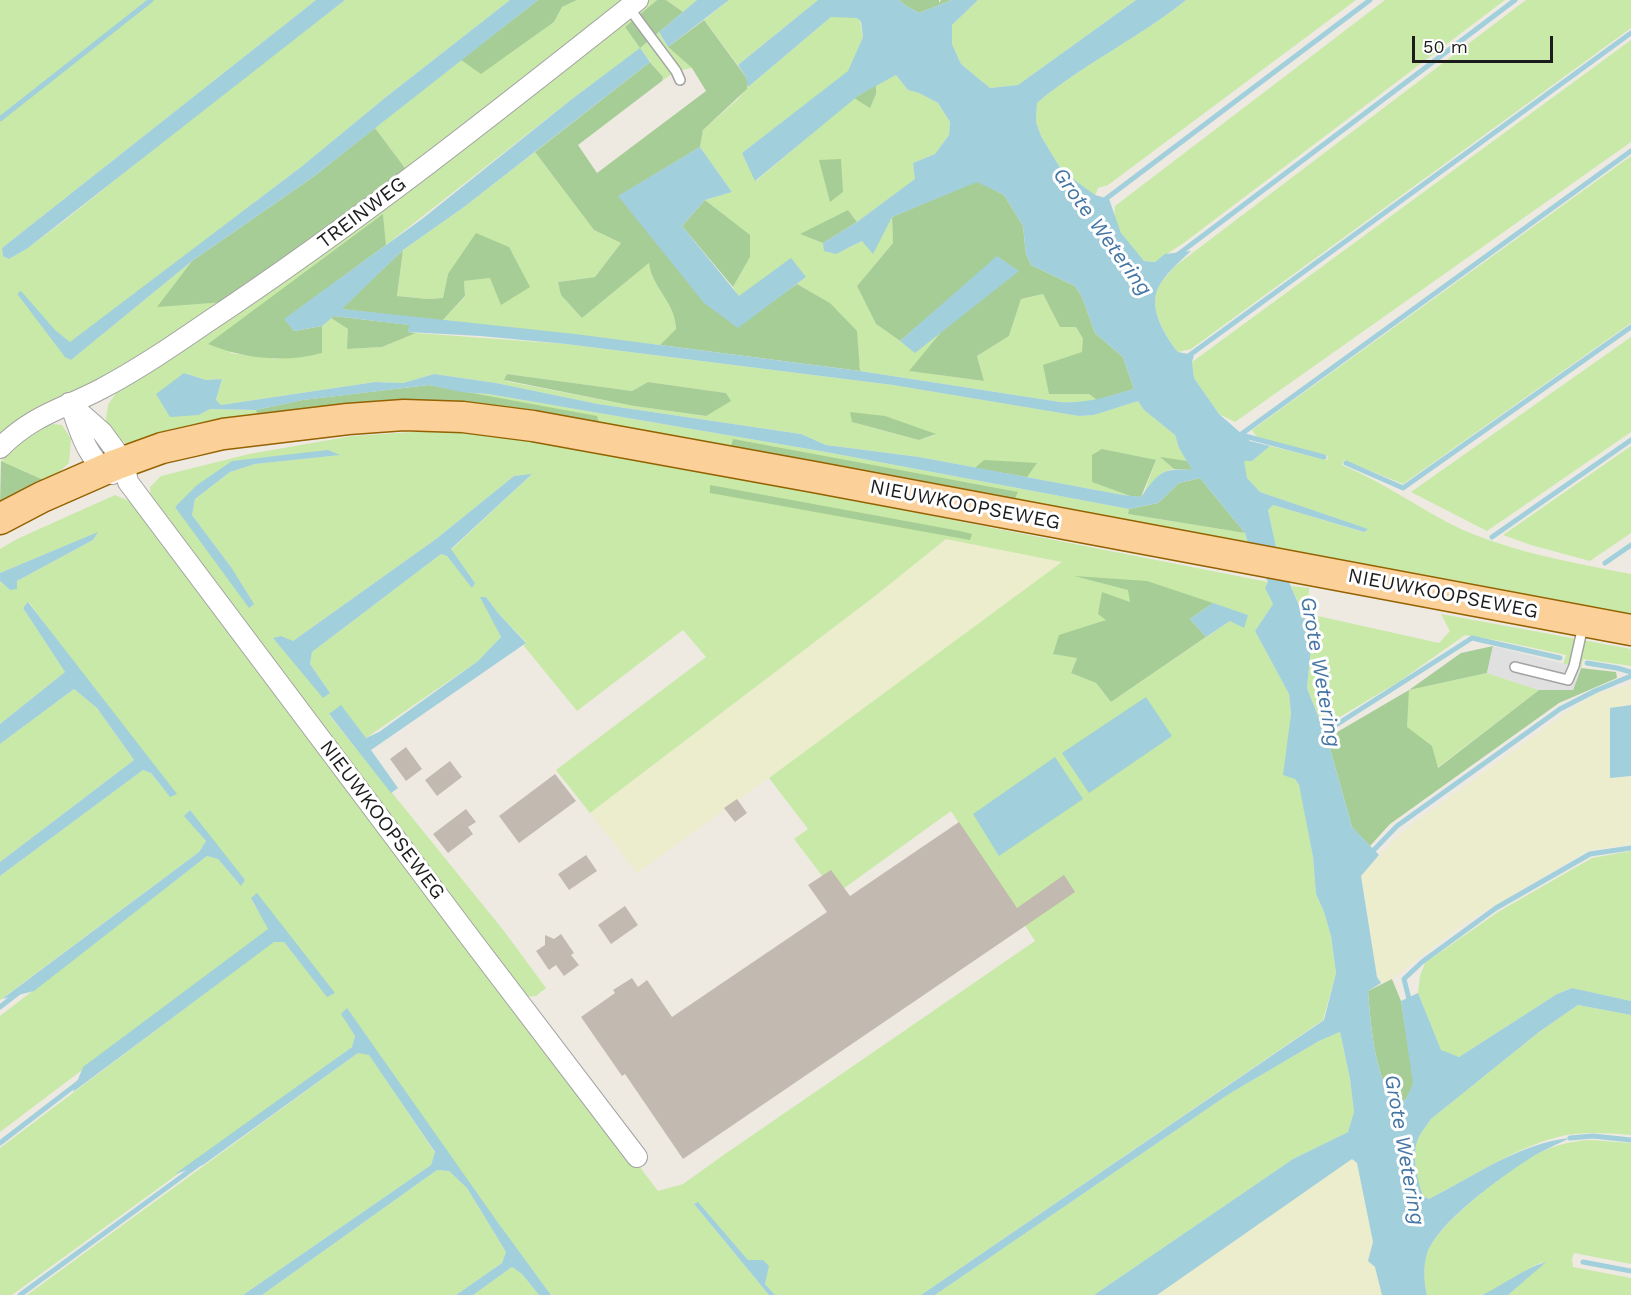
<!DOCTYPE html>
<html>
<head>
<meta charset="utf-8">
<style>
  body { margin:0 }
  #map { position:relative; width:1631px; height:1295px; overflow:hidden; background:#eeeae2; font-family:"Work Sans",sans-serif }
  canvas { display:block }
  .scale { position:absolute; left:1412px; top:36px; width:141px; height:27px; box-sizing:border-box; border:3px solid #1c1c1c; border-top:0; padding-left:8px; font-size:18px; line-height:21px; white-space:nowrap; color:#1c1c1c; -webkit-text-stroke:4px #fff; paint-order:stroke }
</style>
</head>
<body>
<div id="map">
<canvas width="1631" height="1295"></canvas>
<div class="scale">50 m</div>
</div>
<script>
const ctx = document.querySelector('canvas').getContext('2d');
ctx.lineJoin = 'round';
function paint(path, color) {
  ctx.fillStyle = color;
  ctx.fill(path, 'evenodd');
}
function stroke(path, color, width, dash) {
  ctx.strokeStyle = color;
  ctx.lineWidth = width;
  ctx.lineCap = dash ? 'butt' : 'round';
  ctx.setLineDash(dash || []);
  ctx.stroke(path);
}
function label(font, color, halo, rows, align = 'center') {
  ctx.font = font + ' "Work Sans",sans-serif';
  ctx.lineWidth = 6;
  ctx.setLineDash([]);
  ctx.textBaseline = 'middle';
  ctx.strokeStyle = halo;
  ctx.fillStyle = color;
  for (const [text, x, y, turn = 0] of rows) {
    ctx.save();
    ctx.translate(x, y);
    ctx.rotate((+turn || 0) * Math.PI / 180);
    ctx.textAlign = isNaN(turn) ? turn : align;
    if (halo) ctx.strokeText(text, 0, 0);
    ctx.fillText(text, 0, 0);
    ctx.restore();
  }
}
paint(new Path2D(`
  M946 539 1063 562 870 705 637 873 590 813 875 596Z
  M1631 684V705L1610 708 1611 778 1631 776V845L1589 850 1462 925 1392 979 1381 983 1377 977 1361 875 1403 831 1570 710 1595 694Z
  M1352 1159 1357 1163 1373 1242 1368 1261 1375 1267 1382 1295H1157Z`), '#ebedcd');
paint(new Path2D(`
  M0 0H316L2 248 3 256 9 259 28 248 64 221 206 107 345 0H510L386 97 301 167 70 343 55 330 71 360 192 261 158 307 405 168 375 128 461 60 481 73 554 22 562 7 577 0H657L625 27 640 48 659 32 668 47 692 68 676 71 662 81 663 77 640 49 572 99 386 245 383 215 230 353 276 359 322 353V326L331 318 348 329V349L382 347 416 333 566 344 893 385 1079 416 1094 415 1138 401 1144 410 1175 435 1179 448 1187 461 1161 458 1174 469C1159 471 1152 482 1144 493L1156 460 1093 482 1130 496 1123 495 919 457 826 445 801 434 598 404 496 383 434 374 403 383 375 382 221 405 216 401 222 379 206 380 184 373 199 415 210 409 256 410 257 414 343 407 132 447 115 437 108 430 106 419 108 405 116 393 180 354 162 343C133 361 102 377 71 393 45 406 21 416 0 437ZM507 374 632 391 648 382 726 393 730 401 705 416 634 406 505 381ZM852 422 935 435 919 440Z
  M666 0H697L683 12Z
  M729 0H818L738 65 704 20Z
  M978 0H1136L1018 85 990 88 961 64 952 44V25Z
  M1186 0H1356L1108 185 1098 188 1095 196 1062 171 1041 136 1036 122 1037 103C1083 64 1139 38 1186 0Z
  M1385 0H1505L1185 242 1155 262 1144 261C1131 246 1111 227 1115 206Z
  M1526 0H1631V28L1191 349 1178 352C1167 339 1149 309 1157 291 1160 282 1169 274 1174 267Z
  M831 17H857L860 22 863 37 849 71 742 153 756 181 854 98 870 107 876 94V85L896 75 908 90 919 93 938 103 950 122 949 135 935 154 913 163 916 179 857 222 848 210 801 234 823 243 825 251C850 256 873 232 892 217L893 243 857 286 876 324 915 352 941 332 910 371 984 381 977 356 1009 336 1021 299 1043 294 1060 326 1076 327 1083 339 1089 394 1097 400 1079 403 1060 402 860 371V365L830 303 797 284 806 277 739 297 733 287 750 257V236L705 200 732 192 700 147 703 130 738 99 748 87Z
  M1631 40V142L1235 422 1219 414 1194 378 1192 362Z
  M535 152 594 230 621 243 595 277 558 282 562 295 582 318 649 263C651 269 652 276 655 281 664 298 676 309 676 329L660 345 442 321 465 297 464 281 490 278 509 247 448 274 443 298 427 299 397 296 403 250 464 207Z
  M1631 156V323L1403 484 1344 460 1342 465C1384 482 1422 511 1463 530 1517 553 1574 563 1631 574V619L1278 556 1268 510 1273 505 1363 532 1367 529 1260 492 1247 478 1243 460 1252 461 1270 446 1327 460 1328 456 1257 437 1252 430Z
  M1631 337V432L1487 531 1411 492Z
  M461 392 488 394 826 452 1129 509 1128 514 1245 533 1250 550 638 433ZM733 440 1018 493 1015 499 732 446Z
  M52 424 62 425 71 439 69 463 48 482 1 461 36 428Z
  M444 430 524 437 581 447 1268 582 1265 588 1273 604 1255 631 1289 694 1291 714 1289 738 1295 779 1299 785 1303 802 1313 857 1316 894 1324 912 1331 936 1336 973 1323 1020 921 1295H775L765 1284 768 1266 763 1260H748L698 1203 694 1204 769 1295H551L342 1014 355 1036 352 1047 12 1295H0V1148L274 941 284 942 327 997 251 899 269 929 0 1132V1016L207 856 218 859 240 885 190 810 185 816 206 841 199 852 0 1000V876L143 770 151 773 170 797 29 602 23 608 65 672 0 724V581L10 590 17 581 93 540 97 533 0 573V549L17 539 115 495 129 501 151 525 658 1191 683 1184 725 1154 1035 941 951 811 836 894 794 839 808 829 769 778 1062 562 946 539 875 596 590 813 556 770 706 657 683 630 577 711 524 646 526 642 498 613 486 597H481L501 637 478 661 366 738 341 706 329 715 504 931 546 988 536 996 526 997 151 502 150 487 161 476 249 454 352 436ZM338 455 255 464 230 472 195 499 192 515 231 567 175 507 232 461ZM531 475 451 550 475 583 472 587 447 556 441 554 312 652 310 664 330 693 324 697 274 639 293 641 436 539 514 476ZM1079 577 1248 615 1230 621 1111 702 1096 683 1071 673 1077 658 1107 619 1131 602 1129 590Z
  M1631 446V533L1590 561 1531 545 1503 535Z
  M1291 586 1309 588V614L1439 643 1450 631 1441 614 1631 649V666L1583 659 1581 668 1563 664 1566 655 1501 641 1465 635 1400 681 1323 727 1307 688 1312 636Z
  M1487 673 1539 690 1437 768 1406 727 1409 690Z
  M74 689 97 708 134 760 0 862V744Z
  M1631 851V1001L1571 988 1557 994 1459 1057 1441 1051 1418 993 1420 976 1425 963 1498 912 1592 858Z
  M1578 1005 1631 1015V1135C1610 1133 1588 1132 1567 1135 1522 1143 1470 1178 1429 1199L1423 1196C1417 1179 1410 1152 1420 1135 1423 1129 1428 1124 1431 1119L1539 1032Z
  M1340 1032 1350 1079 1354 1112 1348 1132 1293 1159 1094 1295H935L1229 1094 1319 1041Z
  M358 1053 369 1054 435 1153 431 1165 243 1295H27Z
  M1590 1140 1631 1143V1264L1574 1253 1572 1259 1573 1267 1631 1278V1295H1508L1544 1262C1521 1269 1501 1292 1480 1295 1464 1295 1444 1295 1427 1295 1424 1282 1423 1267 1427 1254 1435 1226 1504 1174 1530 1158 1548 1147 1569 1141 1590 1140Z
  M437 1170 449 1171 467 1188 506 1252 502 1263 456 1295H262Z
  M512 1267 522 1274 539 1295H473Z`), '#c8e9a7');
paint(new Path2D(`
  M538 0H577L562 7 554 22 481 74 461 60Z
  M657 0H666L683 12 640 48 625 27Z
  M899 0H939V3L941 0H952L919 13 906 6Z
  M704 20 746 77 748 83 747 89 703 130 700 147 619 196 737 327 797 284 830 303 857 331 860 371 660 345 676 329C676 303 652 288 649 263L582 318 561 295 558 282 595 277 621 243 594 230 535 152 650 62 663 77 662 81 578 145 597 173 706 91 692 68 668 47Z
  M876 85V94L870 108 854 98Z
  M375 128 405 168 225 302 157 307 192 261 313 177Z
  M841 159 843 192 830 202 819 160Z
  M977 181 1004 195 1023 226 1026 254 1031 265 1075 286 1082 297 1095 333 1123 357 1134 389 1097 400 1089 394H1049L1043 365 1082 352 1083 339 1076 327H1060L1043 294 1021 299 1009 336 977 356 984 381 909 371 941 332 1018 271 998 257 900 341 876 324 857 286 893 243 892 217Z
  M705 200 750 235V257L733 287 682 226Z
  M848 210 857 222 823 243 800 234Z
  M383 214 386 245 285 319 294 331 322 326V353C284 363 245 359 208 344Z
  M476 233 509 247 530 287 501 305 490 278 464 281 465 296 442 321 341 309 403 250 397 296 427 299 443 298 448 274Z
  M334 316 410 325 408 332 416 333 382 347 347 349 348 329 331 318Z
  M507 374 632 391 648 382 726 393 731 401 706 416 634 406 504 380Z
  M429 385 597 416 600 425 415 401 257 414 256 410 302 400Z
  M850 412 885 416 936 434 919 440 852 422Z
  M733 439 1018 492 1015 499 731 446Z
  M1102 449 1156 460 1141 497 1130 496 1092 482V455Z
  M1160 457 1187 461 1193 470 1174 469Z
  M984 460 1037 463 1027 477 975 468Z
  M1 461 48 482 0 506Z
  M1200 478 1245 533 1128 514 1129 509 1158 503 1179 483Z
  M710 485 960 531 972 534 970 540 710 493Z
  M1074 576 1147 581 1213 603 1190 619 1206 637 1111 702 1096 683 1071 673 1077 658 1053 654 1059 635 1106 620 1098 614 1102 592 1130 602 1128 590Z
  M1493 646 1487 673 1409 690 1407 727 1432 746 1438 768 1539 690H1573L1581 668 1616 672 1617 678 1559 703 1390 824 1370 846 1352 827 1327 738 1409 690 1461 653Z
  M1392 979 1401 1001 1414 1084 1406 1099 1399 1103 1391 1100C1374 1065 1371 1029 1368 991Z`), '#a7cd96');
paint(new Path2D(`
  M1493 646 1581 668 1573 690H1539L1487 673Z`), '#e0e0e0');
paint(new Path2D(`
  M316 0H345L28 248 9 259 3 256 2 248Z
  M510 0H538L313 177 192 261 71 360 65 357 18 295V293L21 291 55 330 70 342 301 167 386 97Z
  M697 0H729L668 47 659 32Z
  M818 0H899L906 6 919 13 952 0H978L952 25V44L961 64 990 88 1018 85 1136 0H1186C1139 38 1083 64 1037 103L1036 122 1041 136 1062 171 1095 195 1109 199 1121 233 1144 261 1155 262 1165 254 1191 251C1180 261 1162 277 1157 291 1149 310 1167 339 1178 352L1194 355 1192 362 1194 378 1219 414 1250 441 1270 446 1252 461H1244L1247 478 1260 492 1368 529 1364 532 1273 505 1268 510 1278 556 1312 636 1307 688 1327 738 1352 827 1379 855 1361 876 1377 977 1381 983 1368 991C1371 1029 1374 1065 1391 1100L1399 1103 1406 1099 1413 1084 1401 1001 1418 993 1441 1050 1459 1057 1557 994 1572 988 1631 1001V1015L1578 1005 1539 1032 1431 1119C1428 1124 1423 1129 1420 1135 1410 1152 1417 1178 1423 1196L1429 1199C1474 1176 1520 1143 1570 1138 1556 1145 1541 1151 1529 1159 1501 1177 1437 1223 1427 1254 1423 1267 1424 1282 1427 1295H1382L1375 1267 1368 1261 1373 1242 1357 1163 1352 1159 1157 1295H1094L1293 1159 1348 1132 1354 1112 1350 1079 1340 1032 1319 1041 1229 1094 935 1295H921L1324 1020 1336 973 1331 936 1324 912 1316 894 1313 857 1299 785 1295 779 1283 775 1291 714 1289 694 1255 631 1273 604 1265 588 1268 582 1250 550 1245 533 1200 478 1179 483 1158 503 1129 509 826 452 488 394 461 392 429 385 303 400 256 410 210 409 199 415 170 417 156 394 184 373 206 380 222 379 216 400 221 405 375 382 403 383 434 374 496 383 598 404 801 434 826 445 919 457 1123 495 1141 497C1159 472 1162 468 1192 470L1179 448 1175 435 1144 410 1138 401 1094 415 1079 416 893 385 566 344 480 336 408 332 409 325 334 316 322 326 294 331 284 319 422 219 572 99 640 48 650 62 464 207 403 250 342 309 575 334 860 371 1060 402C1087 404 1109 396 1134 389L1123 357 1095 333 1082 297 1075 286 1031 265 1026 254 1023 226 1004 195 977 182 892 217 873 254 862 241 836 254 824 251 823 243 857 222 915 179 913 163 935 154 949 135 950 122 938 103 919 93 908 90 896 75 859 95 755 181 742 153 848 71 863 37 861 22 857 18 831 17 748 87 746 77 738 65Z
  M700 147 732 192 705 200 682 226 739 296 791 258 806 277 738 328 704 303 618 196Z
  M997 256 1019 271 915 353 900 341Z
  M328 450 340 455 255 464 230 472 195 499 192 515 231 567 254 604 249 608 175 507 197 485 232 461Z
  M532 474 451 549 475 583 472 588 447 556 441 554 312 652 310 664 330 693 323 698 273 638 281 636 293 641 436 539 514 476Z
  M98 532 93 540 17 581V589L10 590 0 581V573Z
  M480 597H486L498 613 526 643 371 750 398 788 391 793 329 714 341 705 366 738 379 732 478 661 501 637Z
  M28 602 177 794 170 797 151 773 143 770 0 876V862L134 760 97 708 74 689 0 744V724L65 672 23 608Z
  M1213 603 1248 615 1244 628 1230 621 1206 637 1190 619Z
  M1146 697 1172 736 1089 793 1062 753Z
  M1631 705V776L1610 778V708Z
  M1055 757 1083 799 999 856 973 814Z
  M190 810 245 880 241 886 218 859 207 856 34 991 2 999 199 852 206 841 184 816Z
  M257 893 335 993 327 997 284 942H274L73 1092 83 1067 268 929 251 898Z
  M347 1008 496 1220 551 1295H539L522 1274 512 1267 473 1295H456L502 1263 506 1252 467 1188 449 1171 437 1170 262 1295H243L431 1165 435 1152 369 1055 358 1053 203 1165 175 1174 352 1047 355 1036 341 1014Z
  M698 1202 748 1260H763L769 1266 765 1284 775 1295H769L694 1204Z
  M1546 1262 1508 1295H1482C1504 1285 1522 1269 1546 1262Z`), '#a2cfdc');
stroke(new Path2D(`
  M0 119 151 0
  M1103 201 1370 0
  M1176 256 1515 0
  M1187 357 1631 33
  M1241 435 1324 457
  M1236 436 1240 435 1631 151
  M1346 463 1403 488 1631 327
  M1492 537 1631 440
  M1605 563 1631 545
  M1587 663 1617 668 1631 672
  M1321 738 1325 732 1472 638 1560 658
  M1369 855 1397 826 1560 709 1595 691 1631 676
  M1410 1003 1404 979 1422 962 1496 908 1590 854 1631 848
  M0 1007 18 993
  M1570 1138 1593 1136 1631 1140
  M0 1143 82 1080
  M1583 1262 1631 1271
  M20 1295 199 1164`), '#a2cfdc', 5);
paint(new Path2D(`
  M406 747 422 769 406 781 390 759Z
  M450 761 462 777 437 796 425 780Z
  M555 774 576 801 519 843 499 816Z
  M737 799 747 813 735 822 724 808Z
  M466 809 476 822 468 827 473 834 448 853 433 834Z
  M959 822 1017 908 1064 875 1075 892 683 1159 625 1074 622 1076 581 1017 615 993 613 990 632 978 638 987 647 980 672 1017 827 912 808 885 831 870 850 896Z
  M586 855 597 871 569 890 558 874Z
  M625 906 638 925 611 944 598 925Z
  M561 934 574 953 571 955 579 965 564 976 556 965 549 970 536 951 545 945V935L554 939Z`), '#c2b9b1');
const service = new Path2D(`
  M629 8 676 71 680 80
  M1515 667 1568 680 1574 666 1583 626`);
const minor = new Path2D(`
  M69 403 102 432 124 462 128 482 471 939 637 1157
  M71 406C79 430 88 462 112 474
  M0 448C32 415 63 409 101 389 139 369 174 345 209 321 358 222 498 111 638 0`);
const primary = new Path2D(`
  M0 519 42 497 115 465 162 448 193 441 223 434 348 419 404 415 463 417 533 426 814 477 1631 630`);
stroke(service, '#a3a3a3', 12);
stroke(minor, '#a3a3a3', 22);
stroke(primary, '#946200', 33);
stroke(service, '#fff', 9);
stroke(minor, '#fff', 20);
stroke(primary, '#fbd099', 30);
label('20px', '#1c1c1c', '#fff', [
  ["TREINWEG",362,213,-37],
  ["NIEUWKOOPSEWEG",965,505,11],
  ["NIEUWKOOPSEWEG",1443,594,11],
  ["NIEUWKOOPSEWEG",382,820,53]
]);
label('italic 21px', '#4676a3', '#fff', [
  ["Grote Wetering",1102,232,54],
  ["Grote Wetering",1320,672,80],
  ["Grote Wetering",1404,1150,80]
]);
</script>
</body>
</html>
